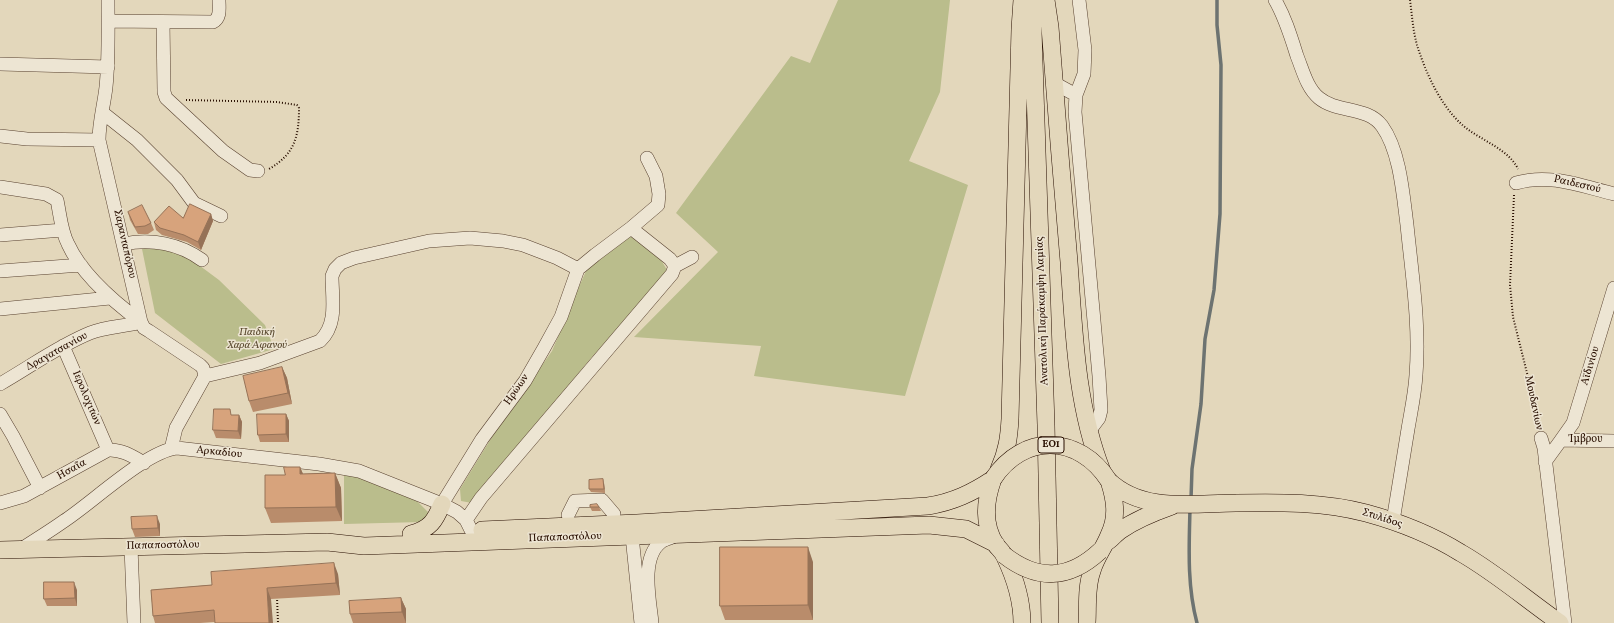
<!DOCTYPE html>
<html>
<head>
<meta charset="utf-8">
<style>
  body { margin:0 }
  canvas { display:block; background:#e3d7bb }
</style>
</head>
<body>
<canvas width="1614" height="623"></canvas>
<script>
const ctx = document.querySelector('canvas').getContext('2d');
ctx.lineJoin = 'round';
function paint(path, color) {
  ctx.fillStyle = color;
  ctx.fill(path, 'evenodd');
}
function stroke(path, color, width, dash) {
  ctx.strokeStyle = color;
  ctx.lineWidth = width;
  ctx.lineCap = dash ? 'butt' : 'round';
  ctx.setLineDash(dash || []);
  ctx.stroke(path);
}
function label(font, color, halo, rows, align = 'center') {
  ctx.font = font + ' Vollkorn,serif';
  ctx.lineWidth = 3;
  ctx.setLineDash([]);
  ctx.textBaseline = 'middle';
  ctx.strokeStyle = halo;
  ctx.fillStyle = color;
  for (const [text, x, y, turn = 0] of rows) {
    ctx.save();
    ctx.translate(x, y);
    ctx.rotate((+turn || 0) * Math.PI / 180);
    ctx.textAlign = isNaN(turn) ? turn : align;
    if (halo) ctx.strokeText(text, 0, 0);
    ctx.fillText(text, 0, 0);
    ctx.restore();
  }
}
paint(new Path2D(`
  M838 0H950L940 92 909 161 968 185 905 396 754 376 761 346 634 337 718 252 676 213 791 56 810 63Z
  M632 234 657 253 667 270 642 302 591 358 472 503 461 501 460 489 495 432 552 351 578 289 586 271 604 254Z
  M153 246 188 257 219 280 265 325 274 349 221 364 155 313 142 249Z
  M344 474 355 475 416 500 428 512 427 519 422 522 344 524Z`), '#babd8c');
stroke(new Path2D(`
  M1191 499 1192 469 1201 404 1205 339 1214 290 1220 214 1221 65 1217 25V0
  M1190 509C1189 547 1187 586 1197 623`), '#6d7371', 3.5);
const minor = new Path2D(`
  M108 0C108 29 109 58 106 87 104 105 99 122 99 140L141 322 144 328 149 331 200 365 203 368 205 376 176 428 171 449
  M1079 0 1085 50 1084 74 1076 95 1075 112 1099 376 1101 410 1099 418 1090 430
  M1275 0C1285 17 1291 37 1297 56 1303 71 1307 88 1319 98 1337 113 1367 106 1382 126 1400 151 1403 194 1407 225 1412 275 1420 325 1416 375 1415 393 1411 411 1408 429 1403 460 1398 491 1393 521
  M108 21 213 22C221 18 219 8 219 0
  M163 22 164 92 166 98 223 151 250 170 258 171
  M0 64 108 67
  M1054 83 1076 95
  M103 113 137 140 177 180 194 203 221 216
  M0 136 27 139 99 140
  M1516 183C1550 173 1581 186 1614 194
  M0 187 46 194 57 200C60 214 61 231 68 244 82 275 114 302 141 322
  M0 235 63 230
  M124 244C151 238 180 244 202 260
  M675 266 692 257
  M0 271 81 265
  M0 309 110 298
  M63 346 108 450
  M205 376 260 363 320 341C338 324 332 299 332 276L335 269 341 263 354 258 429 241 470 238 503 241 523 245 557 258 578 269
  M0 384C30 367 58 346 90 333 107 326 124 327 141 322
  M0 414 13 436 40 488
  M1541 438 1544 448 1565 623
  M1561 440 1573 423 1614 288
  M1545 462 1561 440 1614 441
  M0 503 24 496 108 450C121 449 132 456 144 463
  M442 504 482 439 525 381 544 348 561 317 578 269 595 255 631 228 658 205 659 194 656 176 647 158
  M568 515 575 501 602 500 614 514
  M466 520 481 498 672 274 675 266 670 259 631 228
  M635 528 632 536 641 623
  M131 547 134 623
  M20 550C35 540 50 531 64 521 92 503 146 451 177 448L319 464 359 471 442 504 457 512 466 520 471 530
  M652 623C650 601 640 558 661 542 665 539 671 538 675 536`);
const major = new Path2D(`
  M1032 0 1046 425 1050 623
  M1046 0 1050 27C1056 105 1062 184 1069 262 1074 332 1076 405 1102 471
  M999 469C1007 452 1009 437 1010 419L1020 29 1022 0
  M993 479C985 501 982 524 996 545 999 549 1003 552 1005 557 1015 578 1022 599 1022 623
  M1109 481C1143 513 1193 503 1236 503 1279 502 1324 502 1366 513 1399 522 1432 535 1461 553 1496 573 1527 600 1560 623
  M482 530 637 523 928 506C953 502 972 493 993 479
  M411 534C430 529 435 521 442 504
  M1107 542C1112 539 1116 533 1121 530 1137 519 1155 512 1172 506
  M0 550 327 542 364 546 929 525 966 529 996 544
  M1087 623C1088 606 1086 587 1092 571 1096 557 1104 548 1109 535 1118 517 1115 499 1109 481`);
stroke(minor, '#58412f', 14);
stroke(major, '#290f00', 18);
stroke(new Path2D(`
  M1410 0C1412 15 1413 31 1417 45 1426 74 1442 109 1466 128 1483 141 1509 150 1518 169
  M186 100 277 102 297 105 299 108C299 136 295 154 269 169
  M1514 195 1510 285 1513 317 1531 389 1532 403 1537 427
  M277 597 278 623`), '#290f00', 2, [1, 2]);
stroke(minor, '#ede5d3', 13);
stroke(major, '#e3d7bb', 17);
const majorBridge = new Path2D(`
  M993 479C1023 433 1079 434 1109 481
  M1004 555C1037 581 1069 580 1100 551`);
stroke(majorBridge, '#290f00', 18, []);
stroke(majorBridge, '#e3d7bb', 17);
paint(new Path2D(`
  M128 212 151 223 154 230 148 234H138L130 220Z
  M211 214 213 221 201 250 187 242 162 235 156 230 154 222Z
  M282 367 287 378 292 404 253 412 249 401Z
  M286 414 289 421V442H260L258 435Z
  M232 415H239L242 422 241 439 216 438 213 430Z
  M300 467 303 474 335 473 341 488 342 521 271 523 265 508 285 475Z
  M604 483 605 493 591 492 589 489Z
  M590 507H599L601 511H592Z
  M160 524V536L135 537 132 529Z
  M813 562V620H725L720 606Z
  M338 574 340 595 271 599 215 622 200 623H155L153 616 151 590Z
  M77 590V606H47L44 599Z
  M401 598 406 609V623H353L350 614Z`), '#b98c6b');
paint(new Path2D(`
  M211 214 213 221 201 250 198 242Z
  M282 367 287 378 292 404 288 393Z
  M286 414 289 421V442L286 434Z
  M239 415 242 422 241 439 238 431Z
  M300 467 306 481 300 474Z
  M335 473 341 488 342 521 336 507Z
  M603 479 604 483 605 493 604 489Z
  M157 516 160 524V536L158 528Z
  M808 547 813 562V620L808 605Z
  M334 563 338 574 340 595 336 583Z
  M74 582 77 590V606L75 598Z
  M267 588 271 599 273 623H269Z
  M401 598 406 609V623L402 612Z`), '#967257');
const building = new Path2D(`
  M190 204 211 214 198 242 184 235 160 228 154 222 169 206 183 218Z
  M142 205 151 223 145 226 135 227 128 212Z
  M282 367 288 393 249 401 243 376Z
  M214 409H230L231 415H239L238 431 213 430Z
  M257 414H286V434L258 435Z
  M284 467H300V474L335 473 336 507 265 508V475H285Z
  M603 479 604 489H589V480Z
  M597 504 599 507H590V505Z
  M157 516 158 528 132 529 131 517Z
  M720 547H808V605L720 606Z
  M334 563 336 583 267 588 269 623H215L214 610 153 616 151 590 212 585 211 572Z
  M44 582H74L75 598 44 599Z
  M401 598 402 612 350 614 349 601Z`);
paint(building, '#d7a37c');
stroke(building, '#967257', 1);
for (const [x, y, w] of [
  [1051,445,26]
]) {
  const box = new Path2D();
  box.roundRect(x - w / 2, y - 8, w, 16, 3);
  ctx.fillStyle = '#ede5d3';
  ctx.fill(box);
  stroke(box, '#290f00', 1);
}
label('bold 10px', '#290f00', null, [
  ["ΕΟ1",1051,445]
]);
label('11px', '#290f00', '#ede5d3', [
  ["Ραιδεστού",1577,185,13],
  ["Σαρανταπόρου",124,244,77],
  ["Ανατολική Παράκαμψη Λαμίας",1043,311,-92],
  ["Δραγατσανίου",57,352,-29],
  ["Αϊδινίου",1591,366,-73],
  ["Ηρώων",517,390,-55],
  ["Ιερολοχιτών",86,398,67],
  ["Μουδανίων",1533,403,78],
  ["Ίμβρου",1586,440],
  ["Αρκαδίου",219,453,6],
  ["Ησαΐα",72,470,-29],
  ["Στυλίδος",1382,519,18],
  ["Παπαποστόλου",565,538,-2],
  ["Παπαποστόλου",163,546,-1]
]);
label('italic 11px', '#5c4c31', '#ede5d3', [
  ["Παιδική",257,333],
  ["Χαρά Αφανού",257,346]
]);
</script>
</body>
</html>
